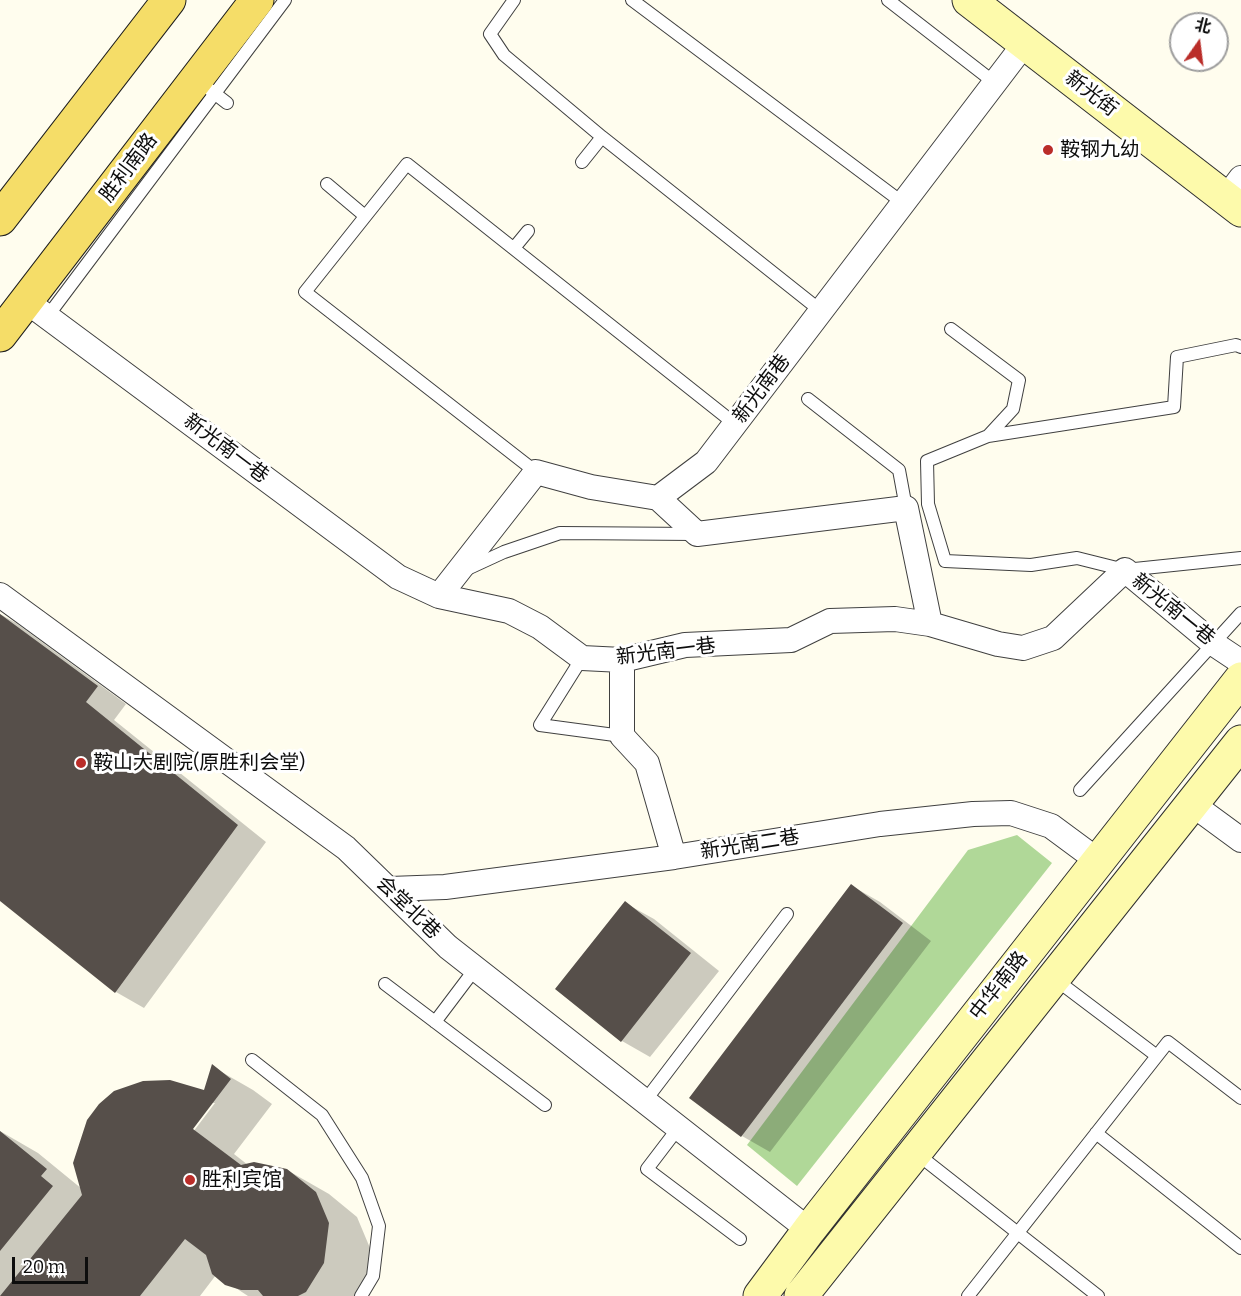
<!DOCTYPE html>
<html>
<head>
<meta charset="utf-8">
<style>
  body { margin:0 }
  #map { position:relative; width:1241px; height:1296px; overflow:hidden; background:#fffdee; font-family:Bitter,"Noto Sans SC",serif }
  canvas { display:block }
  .north { position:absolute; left:1169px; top:12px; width:60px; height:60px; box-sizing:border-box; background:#fff; border:2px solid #9e9e9e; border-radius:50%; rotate:14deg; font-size:16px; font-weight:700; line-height:24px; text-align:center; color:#0d0d0d }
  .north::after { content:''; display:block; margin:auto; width:21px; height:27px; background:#ba2d29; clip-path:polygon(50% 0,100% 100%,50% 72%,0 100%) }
  .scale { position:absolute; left:12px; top:1257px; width:76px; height:27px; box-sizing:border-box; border:3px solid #0d0d0d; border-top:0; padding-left:8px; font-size:18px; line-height:21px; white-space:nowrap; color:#0d0d0d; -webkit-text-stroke:4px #fff; paint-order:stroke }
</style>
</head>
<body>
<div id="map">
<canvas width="1241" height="1296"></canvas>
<div class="north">北</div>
<div class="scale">20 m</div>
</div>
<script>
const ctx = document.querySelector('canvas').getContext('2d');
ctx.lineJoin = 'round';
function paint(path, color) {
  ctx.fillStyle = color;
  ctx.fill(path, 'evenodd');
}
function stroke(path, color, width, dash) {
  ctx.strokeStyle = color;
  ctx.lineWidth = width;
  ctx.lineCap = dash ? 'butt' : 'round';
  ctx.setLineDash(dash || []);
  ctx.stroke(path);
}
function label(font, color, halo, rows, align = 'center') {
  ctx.font = font + ' Bitter,"Noto Sans SC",serif';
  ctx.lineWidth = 6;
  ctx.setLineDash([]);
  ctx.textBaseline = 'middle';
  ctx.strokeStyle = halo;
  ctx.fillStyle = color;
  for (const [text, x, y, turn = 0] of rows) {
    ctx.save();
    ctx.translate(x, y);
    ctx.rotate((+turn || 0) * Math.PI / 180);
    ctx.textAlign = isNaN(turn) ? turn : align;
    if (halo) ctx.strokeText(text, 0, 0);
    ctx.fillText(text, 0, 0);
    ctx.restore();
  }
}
paint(new Path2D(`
  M1017 835 1052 863 797 1186 747 1145 968 850Z`), '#b0d898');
paint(new Path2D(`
  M0 614 16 623 126 704 114 720 266 842 144 1008 116 992 0 899Z
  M852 886 880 902 931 941 770 1152 742 1136Z
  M625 903 654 919 719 971 650 1057 622 1041Z
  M213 1067 253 1090 272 1104 234 1154 248 1165 287 1170 329 1194 357 1217 370 1248 365 1287 359 1296H248L216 1275 200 1296H0V1131L38 1153 82 1189 205 1092ZM211 1103H215L190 1136 188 1134Z`), '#0003');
paint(new Path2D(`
  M0 614 98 686 86 702 238 825 115 993 0 901Z
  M851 884 903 923 741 1137 689 1098Z
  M625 901 691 953 621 1042 555 989Z
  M212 1064 231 1079 193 1129 241 1165 254 1162 287 1169 316 1192 329 1223 324 1263 306 1292 298 1296H263L258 1290H241L225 1285 212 1274 206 1255 185 1239 140 1296H0L82 1195 73 1163 87 1120 99 1104 114 1091 143 1081 170 1080 204 1090Z
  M0 1131 47 1169 41 1176 53 1186 0 1251Z`), '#564f4a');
const lane = new Path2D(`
  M514 0 490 34 504 55 602 137 821 311
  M632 0 903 203
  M888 0 995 83
  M209 89 227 103
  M582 162 602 137
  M327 184 365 216
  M514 248 528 231
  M47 317 285 0
  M951 329 1019 380 1013 409 988 436
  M1241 347 1236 345 1177 357 1174 407 988 436 927 461 928 504 945 561 1031 565 1077 558 1125 570 1241 558
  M808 399 899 470 906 508
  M536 472 305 292 407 164 735 424
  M465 570 504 552 560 533 696 534
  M582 658 540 725 622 736
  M1080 790 1241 613
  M1055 979 1157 1056
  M385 984 545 1105
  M435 1022 475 969
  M252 1060 322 1115 362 1178 379 1226 373 1276 361 1296
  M645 1101 787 914
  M679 1127 647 1169 740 1239
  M1096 1133 1241 1248
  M916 1153 1098 1296
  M968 1296 1168 1042 1241 1098`);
const street = new Path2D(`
  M1226 198 1241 178
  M26 301 398 577 439 596 509 611 540 627 582 658 622 660 685 645 791 640 830 621 895 619 930 624 998 644 1023 648 1053 638 1125 570 1214 644 1241 662
  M658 498 697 534 906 508 930 624
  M0 595 346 848 448 947 809 1230
  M439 596 536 472 591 487 658 498 706 462 1025 43
  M622 660V736L647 763 674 857
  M1192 804 1241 840
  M390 889 445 887 674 857 880 824 973 814 1011 813 1051 826 1097 860`);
const secondary = new Path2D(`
  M969 0 1241 210
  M760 1296 809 1230 1241 679
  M801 1296 1241 742`);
const primary = new Path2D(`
  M0 219 169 0
  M0 335 257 0`);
stroke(lane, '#404040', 14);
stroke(street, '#404040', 26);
stroke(secondary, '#2f2f2f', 35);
stroke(primary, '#1e1e1e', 35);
stroke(lane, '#fff', 12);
stroke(street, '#fff', 24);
stroke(secondary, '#fdfaab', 33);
stroke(primary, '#f5dd68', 33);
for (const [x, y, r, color] of [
  [1048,150,6,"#ba2d29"],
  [81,763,6,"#ba2d29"],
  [190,1180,6,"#ba2d29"]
]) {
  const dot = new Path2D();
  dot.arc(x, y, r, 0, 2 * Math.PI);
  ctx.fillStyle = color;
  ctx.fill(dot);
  stroke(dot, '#fff', 2);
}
label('20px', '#0d0d0d', '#fff', [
  ["新光街",1091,94,38],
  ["胜利南路",129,168,-53],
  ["新光南巷",762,389,-53],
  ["新光南一巷",226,449,37],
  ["新光南一巷",1173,610,39],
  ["新光南一巷",666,652,-7],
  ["新光南二巷",750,845,-9],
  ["会堂北巷",408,908,44],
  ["中华南路",999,986,-52]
]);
label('20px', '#0d0d0d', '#fff', [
  ["鞍钢九幼",1060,150],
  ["鞍山大剧院(原胜利会堂)",93,763],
  ["胜利宾馆",202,1180]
], 'left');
</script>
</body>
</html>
